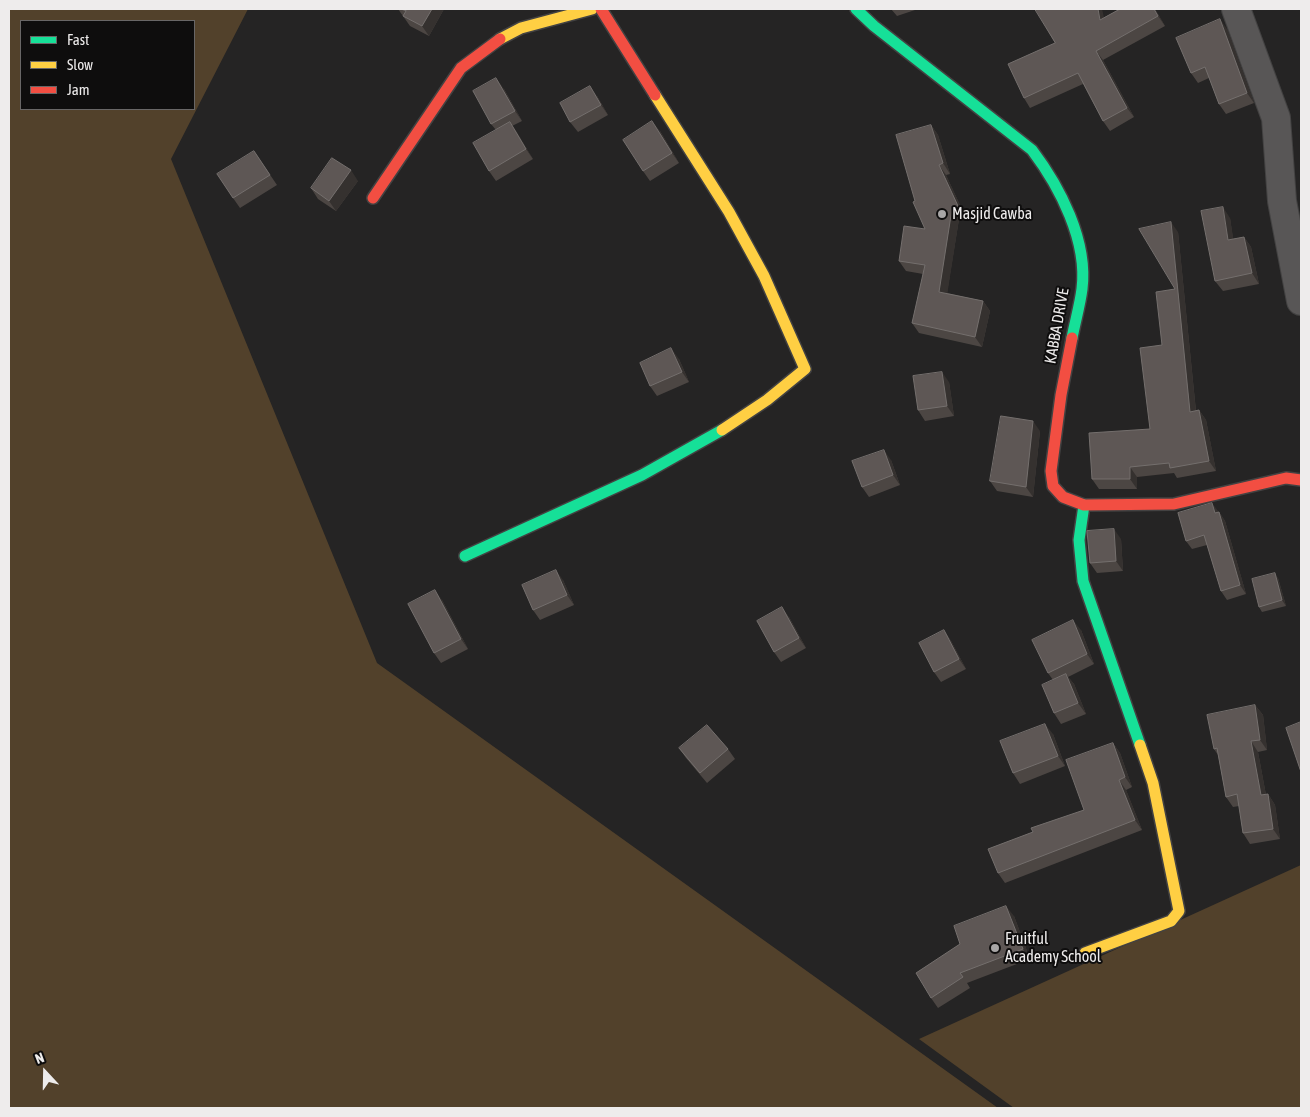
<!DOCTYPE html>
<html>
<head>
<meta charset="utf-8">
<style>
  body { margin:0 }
  #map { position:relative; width:1310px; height:1117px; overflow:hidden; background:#252424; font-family:"Asap Condensed",sans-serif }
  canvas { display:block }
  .frame { position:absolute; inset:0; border:10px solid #eeecec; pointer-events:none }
  .legend { position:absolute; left:20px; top:20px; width:175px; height:90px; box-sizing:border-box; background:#0e0d0d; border:1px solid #686666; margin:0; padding:6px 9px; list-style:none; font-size:15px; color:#eeecec }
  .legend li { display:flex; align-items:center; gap:10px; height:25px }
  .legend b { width:25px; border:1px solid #686666 }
  .north { position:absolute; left:20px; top:1047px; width:50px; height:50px; -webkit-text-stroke:4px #0e0d0d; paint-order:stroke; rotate:339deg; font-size:14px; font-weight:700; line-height:20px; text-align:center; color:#eeecec }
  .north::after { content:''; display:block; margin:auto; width:18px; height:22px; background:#eeecec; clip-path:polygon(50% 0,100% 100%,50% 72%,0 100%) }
</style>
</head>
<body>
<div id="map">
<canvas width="1310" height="1117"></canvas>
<div class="frame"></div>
<ul class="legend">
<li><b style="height:6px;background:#16e098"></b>Fast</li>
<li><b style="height:6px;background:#ffcf43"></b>Slow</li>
<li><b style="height:6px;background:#f24e42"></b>Jam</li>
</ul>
<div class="north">N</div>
</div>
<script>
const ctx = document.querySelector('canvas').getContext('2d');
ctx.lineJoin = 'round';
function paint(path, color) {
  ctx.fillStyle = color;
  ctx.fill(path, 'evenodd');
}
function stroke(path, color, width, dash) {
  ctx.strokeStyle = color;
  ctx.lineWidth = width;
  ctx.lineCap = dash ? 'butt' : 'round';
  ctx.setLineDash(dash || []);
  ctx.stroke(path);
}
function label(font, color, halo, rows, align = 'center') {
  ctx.font = font + ' "Asap Condensed",sans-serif';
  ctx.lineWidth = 4;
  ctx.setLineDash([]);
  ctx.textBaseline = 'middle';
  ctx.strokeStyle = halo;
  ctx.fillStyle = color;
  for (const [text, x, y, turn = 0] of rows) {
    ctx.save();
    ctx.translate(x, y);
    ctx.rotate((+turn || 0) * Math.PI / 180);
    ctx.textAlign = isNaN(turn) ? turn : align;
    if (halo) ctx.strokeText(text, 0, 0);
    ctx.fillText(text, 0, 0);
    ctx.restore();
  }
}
paint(new Path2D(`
  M9 9H248L171 159 377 663 998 1108H9ZM21 21H194V109H21Z
  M1301 865V1108H1014L919 1039Z`), '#52412b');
const street = new Path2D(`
  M1236 9 1276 118 1282 201 1301 301`);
const fast = new Path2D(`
  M856 9 874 26 1032 150C1060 187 1088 241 1082 289 1080 305 1075 322 1072 338
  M1084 505 1079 540 1083 581 1140 745
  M465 556 642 475 722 430`);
const slow = new Path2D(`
  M500 39 521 28 592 9
  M655 95 729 212 764 276 805 369 767 400 722 430
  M1085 953 1171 921 1179 911 1153 783 1140 745`);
const jam = new Path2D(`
  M601 9 655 95
  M373 198 461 68 500 39
  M1072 338 1061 395 1051 471 1053 486 1063 497 1084 505 1174 504 1286 478 1301 480`);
stroke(street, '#434242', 30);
stroke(fast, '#434242', 14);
stroke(slow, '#434242', 14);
stroke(jam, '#434242', 14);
stroke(street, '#585656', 28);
stroke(fast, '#16e098', 11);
stroke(slow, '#ffcf43', 11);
stroke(jam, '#f24e42', 11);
paint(new Path2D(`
  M398 9H444L429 36 410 26Z
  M891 9H918L897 16Z
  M1120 9H1155L1165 26 1103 60 1134 117 1110 131 1103 121 1083 84 1030 108 1024 98 1055 43Z
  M1227 29 1254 103 1226 114 1219 104 1209 78 1198 83 1191 73Z
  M504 89 522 121 512 126 533 159 496 181 489 171 496 130 491 124Z
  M597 96 608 115 578 132 570 122Z
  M931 125 938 135 950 174 946 175 965 216 959 219 947 293 983 301 990 311 982 347 919 333 912 323 923 274 906 271 899 261 925 229 915 201Z
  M660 131 679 163 650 181 643 171Z
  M254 151 277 185 240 208 233 198Z
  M358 181 336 211 318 199 311 188Z
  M1230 218 1233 239 1244 237 1251 247 1259 284 1223 291 1215 281Z
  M1178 232 1196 411 1199 410 1206 420 1216 471 1177 478 1174 473 1137 477V489H1099L1092 479 1150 429 1162 345 1175 289Z
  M679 359 689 382 657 396 650 386Z
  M949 382 954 416 925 421 918 410Z
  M1040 431 1033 497 997 491 990 481Z
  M891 460 900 485 869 497 862 487Z
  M1219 512 1225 521 1246 594 1227 600 1221 591 1207 545 1192 549 1186 541Z
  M1121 539 1123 571 1097 573 1090 563Z
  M1278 578 1286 606 1262 612 1259 607Z
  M563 580 574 605 540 620 533 610Z
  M442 600 468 649 441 663 434 653Z
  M789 617 806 648 781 662 774 652Z
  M944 630 951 641 966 669 941 682 934 672Z
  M1081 630 1094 664 1068 677 1074 684 1086 714 1061 724 1054 713 1053 680 1048 673Z
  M1255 705 1263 715 1267 750 1258 752 1266 795 1268 794 1275 805 1280 839 1250 844 1243 833 1239 806 1233 807 1226 797 1218 755 1214 749Z
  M1053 734 1065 766 1020 784 1013 773Z
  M1113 743 1120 753 1132 787 1126 790 1142 830 1005 883 998 873 1033 832 1084 810Z
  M679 748 728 749 735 759 707 783 686 758Z
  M1014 916 1030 959 967 983 970 988 938 1008 931 998Z`), '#4c4643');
paint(new Path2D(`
  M432 9H444L429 36 422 26Z
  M1098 9H1102L1107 30 1100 20Z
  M1154 9H1155L1165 26 1158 16Z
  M1220 19 1227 29 1254 103 1247 93Z
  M1096 51 1103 60 1134 117 1127 108Z
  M496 78 504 89 522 121 515 111Z
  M590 86 597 96 608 115 601 105Z
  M652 121 660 131 679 163 672 153Z
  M510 122 517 132 533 159 526 149Z
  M931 125 938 135 950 174 943 163Z
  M939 165 946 175 965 216 958 206Z
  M351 170 358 181 336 211 329 201Z
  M1223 207 1230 218 1235 250 1228 240Z
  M952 209 959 219 946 302 939 292Z
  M1171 222 1178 232 1197 422 1190 412Z
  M1244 237 1251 247 1259 284 1252 273Z
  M983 301 990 311 982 347 975 337Z
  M671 348 679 359 689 382 682 372Z
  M942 372 949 382 954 416 947 406Z
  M1199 410 1206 420 1216 471 1209 461Z
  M1033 421 1040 431 1033 497 1026 487Z
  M884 450 891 460 900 485 893 475Z
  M1130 467 1137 477V489L1130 479Z
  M1212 503 1218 511 1221 521 1215 513Z
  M1219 512 1225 521 1246 594 1240 585Z
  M1114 529 1121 539 1123 571 1116 561Z
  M556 570 563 580 574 605 567 595Z
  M1275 573 1278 578 1286 606 1282 600Z
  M435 590 442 600 468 649 461 639Z
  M782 607 789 617 806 648 799 638Z
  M1073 620 1081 630 1094 664 1087 654Z
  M944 630 951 641 966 669 959 659Z
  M1066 674 1074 684 1086 714 1078 703Z
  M1255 705 1263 715 1267 750 1260 740Z
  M1045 724 1053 734 1065 766 1058 756Z
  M1251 741 1258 752 1268 806 1261 795Z
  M1113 743 1120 753 1132 787 1125 777Z
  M1119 780 1126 790 1142 830 1135 820Z
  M1268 794 1275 805 1280 839 1273 829Z
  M1006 906 1014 916 1030 959 1023 949Z`), '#35312f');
const building = new Path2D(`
  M401 9H432L422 26 403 16 406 11Z
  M1035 9H1098L1100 20 1120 9H1154L1158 16 1096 51 1127 108 1103 121 1078 73 1024 98 1008 64 1055 43Z
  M1220 19 1247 93 1219 104 1205 67 1191 73 1176 38Z
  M496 78 515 111 491 124 473 91Z
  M590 86 601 105 570 122 560 103Z
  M652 121 672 153 643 171 623 140Z
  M510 122 526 149 489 171 473 143Z
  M931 125 943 163 939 165 958 206 952 209 939 292 983 301 975 337 912 323 925 265 899 261 904 226 925 229 913 202 915 201 896 135Z
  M254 151 270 175 233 198 217 174Z
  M332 158 351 170 329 201 311 188Z
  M1223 207 1228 240 1244 237 1252 273 1215 281 1201 211Z
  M1171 222 1190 412 1199 410 1209 461 1170 468 1169 463 1130 467V479H1092L1089 433 1150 429 1140 348 1162 345 1156 292 1175 289 1139 229Z
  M671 348 682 372 650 386 640 363Z
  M942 372 947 406 918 410 913 376Z
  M1001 416 1033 421 1026 487 990 481Z
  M884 450 893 475 862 487 852 461Z
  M1212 503 1215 513 1219 512 1240 585 1221 591 1204 535 1186 541 1178 513Z
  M1114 529 1116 561 1090 563 1087 531Z
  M556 570 567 595 533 610 522 585Z
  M1275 573 1282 600 1259 607 1252 579Z
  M435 590 461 639 434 653 408 604Z
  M782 607 799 638 774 652 757 621Z
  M1073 620 1087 654 1048 673 1032 640Z
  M944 630 959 659 934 672 919 643Z
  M1066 674 1078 703 1054 713 1042 685Z
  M1255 705 1260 740 1251 741 1261 795 1268 794 1273 829 1243 833 1237 794 1226 797 1217 748 1214 749 1207 715Z
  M1301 722V772L1286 728Z
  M1045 724 1058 756 1013 773 1000 741Z
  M707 725 728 749 700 773 679 748Z
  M1113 743 1125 777 1119 780 1135 820 998 873 988 849 1033 832 1031 828 1084 810 1066 760Z
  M1006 906 1023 949 960 973 963 977 931 998 916 973 960 944 954 926Z`);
paint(building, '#5e5755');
stroke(building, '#746f6d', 1);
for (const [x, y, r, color] of [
  [942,214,5,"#a8a6a6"],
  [995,948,5,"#a8a6a6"]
]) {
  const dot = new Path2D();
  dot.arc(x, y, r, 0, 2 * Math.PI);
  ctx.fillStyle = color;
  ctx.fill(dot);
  stroke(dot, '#0e0d0d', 2);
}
label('16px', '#eeecec', '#0e0d0d', [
  ["Masjid Cawba",952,214],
  ["Fruitful",1005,939],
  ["Academy School",1005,957]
], 'left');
label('16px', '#eeecec', '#0e0d0d', [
  ["KABBA DRIVE",1057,326,-80]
]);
</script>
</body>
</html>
